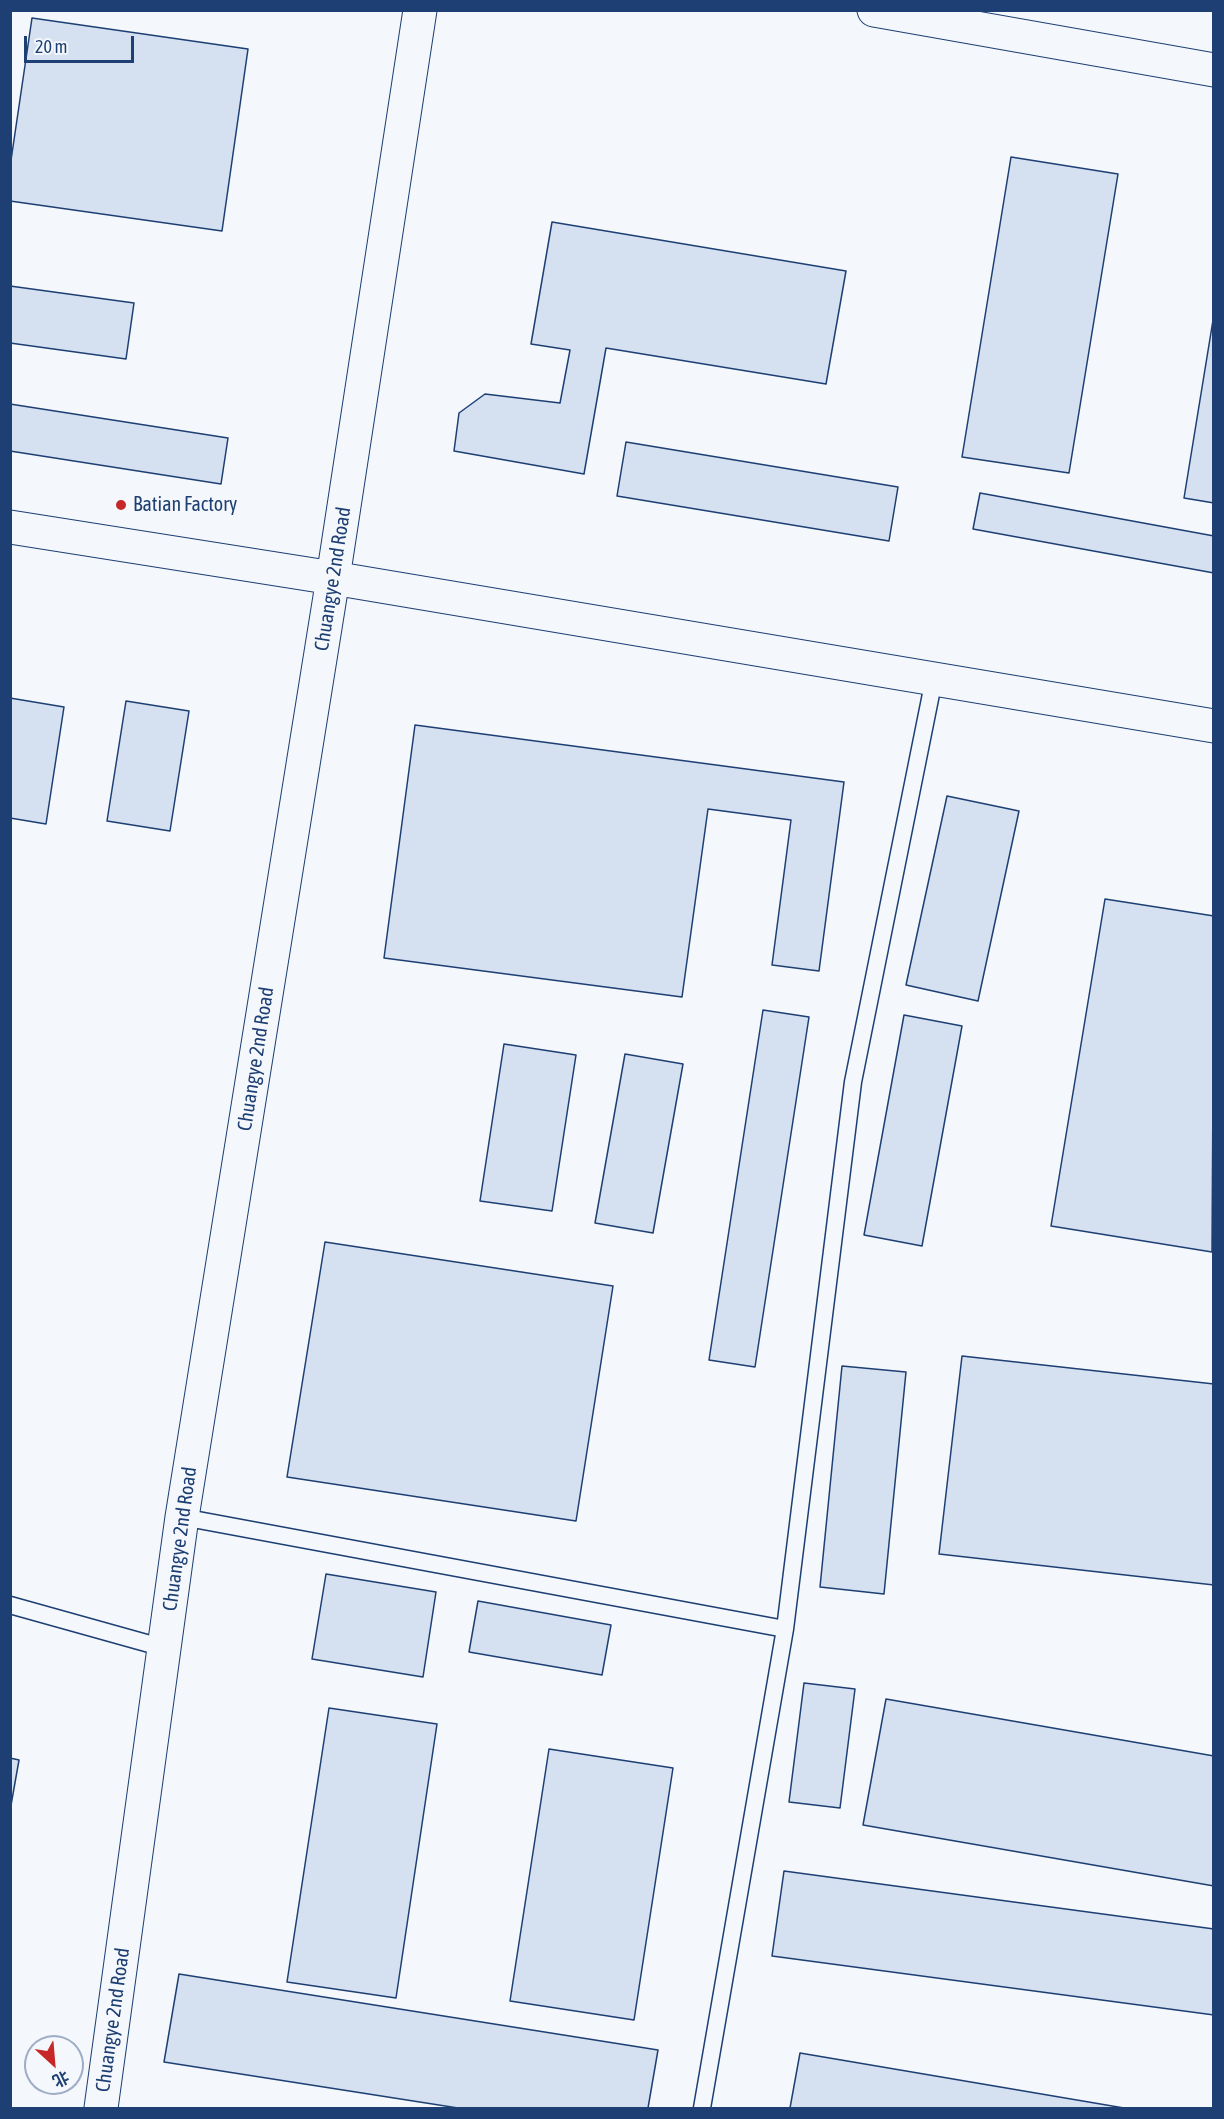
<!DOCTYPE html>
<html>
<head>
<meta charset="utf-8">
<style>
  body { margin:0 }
  #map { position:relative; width:1224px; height:2119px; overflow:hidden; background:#f4f7fb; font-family:"Asap Condensed","Noto Sans SC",sans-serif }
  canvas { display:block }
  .frame { position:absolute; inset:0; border:12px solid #1d3f73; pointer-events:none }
  .north { position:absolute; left:24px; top:2035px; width:60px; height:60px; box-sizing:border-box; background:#f4f7fb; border:2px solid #9eadc5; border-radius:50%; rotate:154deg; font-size:16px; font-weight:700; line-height:24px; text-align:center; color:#1d3f73 }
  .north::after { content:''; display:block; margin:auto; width:21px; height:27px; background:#c62828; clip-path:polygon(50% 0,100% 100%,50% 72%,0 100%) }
  .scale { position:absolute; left:24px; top:36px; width:110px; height:27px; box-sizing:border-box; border:3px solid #1d3f73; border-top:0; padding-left:8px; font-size:18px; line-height:21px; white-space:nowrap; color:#1d3f73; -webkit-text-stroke:4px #f4f7fb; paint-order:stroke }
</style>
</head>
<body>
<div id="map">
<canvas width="1224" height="2119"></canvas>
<div class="frame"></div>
<div class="north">北</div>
<div class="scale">20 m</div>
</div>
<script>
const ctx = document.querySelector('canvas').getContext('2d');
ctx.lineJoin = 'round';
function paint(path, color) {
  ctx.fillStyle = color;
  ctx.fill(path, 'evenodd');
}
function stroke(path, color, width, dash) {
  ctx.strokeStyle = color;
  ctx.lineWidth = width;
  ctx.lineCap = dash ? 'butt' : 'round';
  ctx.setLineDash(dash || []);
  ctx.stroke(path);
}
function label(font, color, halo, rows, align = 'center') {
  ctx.font = font + ' "Asap Condensed",sans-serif';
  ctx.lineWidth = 4.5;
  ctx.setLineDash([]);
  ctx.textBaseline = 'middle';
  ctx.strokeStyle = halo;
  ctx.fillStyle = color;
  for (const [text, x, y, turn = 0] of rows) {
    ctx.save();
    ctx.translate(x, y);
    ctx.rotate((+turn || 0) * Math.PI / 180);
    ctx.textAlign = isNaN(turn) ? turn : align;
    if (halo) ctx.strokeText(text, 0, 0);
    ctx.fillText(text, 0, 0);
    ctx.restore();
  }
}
const building = new Path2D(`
  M32 18 248 49 222 231 10 201V167Z
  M1011 157 1118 174 1069 473 962 457Z
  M552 222 846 271 826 384 606 348 584 474 454 451 459 413 485 394 560 403 570 350 531 344Z
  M10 286 134 303 126 359 10 343Z
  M1214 314V503L1184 498Z
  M10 404 228 438 221 484 10 451Z
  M626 442 898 487 889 541 617 496Z
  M980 493 1214 536V573L973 529Z
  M10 698 64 707 46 824 10 818Z
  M126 701 189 711 170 831 107 821Z
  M415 725 844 782 819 971 772 965 791 820 708 809 682 997 384 958Z
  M947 796 1019 811 978 1001 906 985Z
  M1105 899 1214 916 1212 1252 1051 1226Z
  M763 1010 809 1017 755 1367 709 1360Z
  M904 1015 962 1026 922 1246 864 1235Z
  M504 1044 576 1055 552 1211 480 1201Z
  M625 1054 683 1064 653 1233 595 1223Z
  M325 1242 613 1286 576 1521 287 1477Z
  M962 1356 1214 1384V1585L939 1554Z
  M842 1366 906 1372 884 1594 820 1587Z
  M326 1574 436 1592 423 1677 312 1659Z
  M478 1601 611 1625 602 1675 469 1652Z
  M804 1683 855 1689 840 1808 789 1802Z
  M886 1699 1214 1756V1886L863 1825Z
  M329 1708 437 1724 396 1998 287 1982Z
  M549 1749 673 1768 634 2020 510 2001Z
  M10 1758 19 1760 10 1811Z
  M784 1871 1214 1929V2015L772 1956Z
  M179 1974 658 2050 648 2108H458L164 2062Z
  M800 2053 1124 2108H790Z`);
paint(building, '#d5e0f0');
stroke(building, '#1d3f73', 1.5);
const service = new Path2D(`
  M182 1517 785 1629
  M10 1605 164 1648
  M702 2108 785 1629 853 1082 934 679`);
const minor = new Path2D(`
  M874 10 1214 70
  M10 527 333 578 1214 726
  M101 2108 182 1517 333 578 420 10`);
stroke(service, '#1d3f73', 19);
stroke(minor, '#1d3f73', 35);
stroke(service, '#f4f7fb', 16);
stroke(minor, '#f4f7fb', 33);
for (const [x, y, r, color] of [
  [121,505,6,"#c62828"]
]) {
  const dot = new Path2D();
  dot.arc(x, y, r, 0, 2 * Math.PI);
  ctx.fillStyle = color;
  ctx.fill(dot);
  stroke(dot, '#f4f7fb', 2);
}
label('20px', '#1d3f73', '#f4f7fb', [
  ["Batian Factory",133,505]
], 'left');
label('20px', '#1d3f73', '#f4f7fb', [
  ["Chuangye 2nd Road",333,579,-81],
  ["Chuangye 2nd Road",256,1059,-81],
  ["Chuangye 2nd Road",180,1539,-82],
  ["Chuangye 2nd Road",113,2020,-82]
]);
</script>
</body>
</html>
